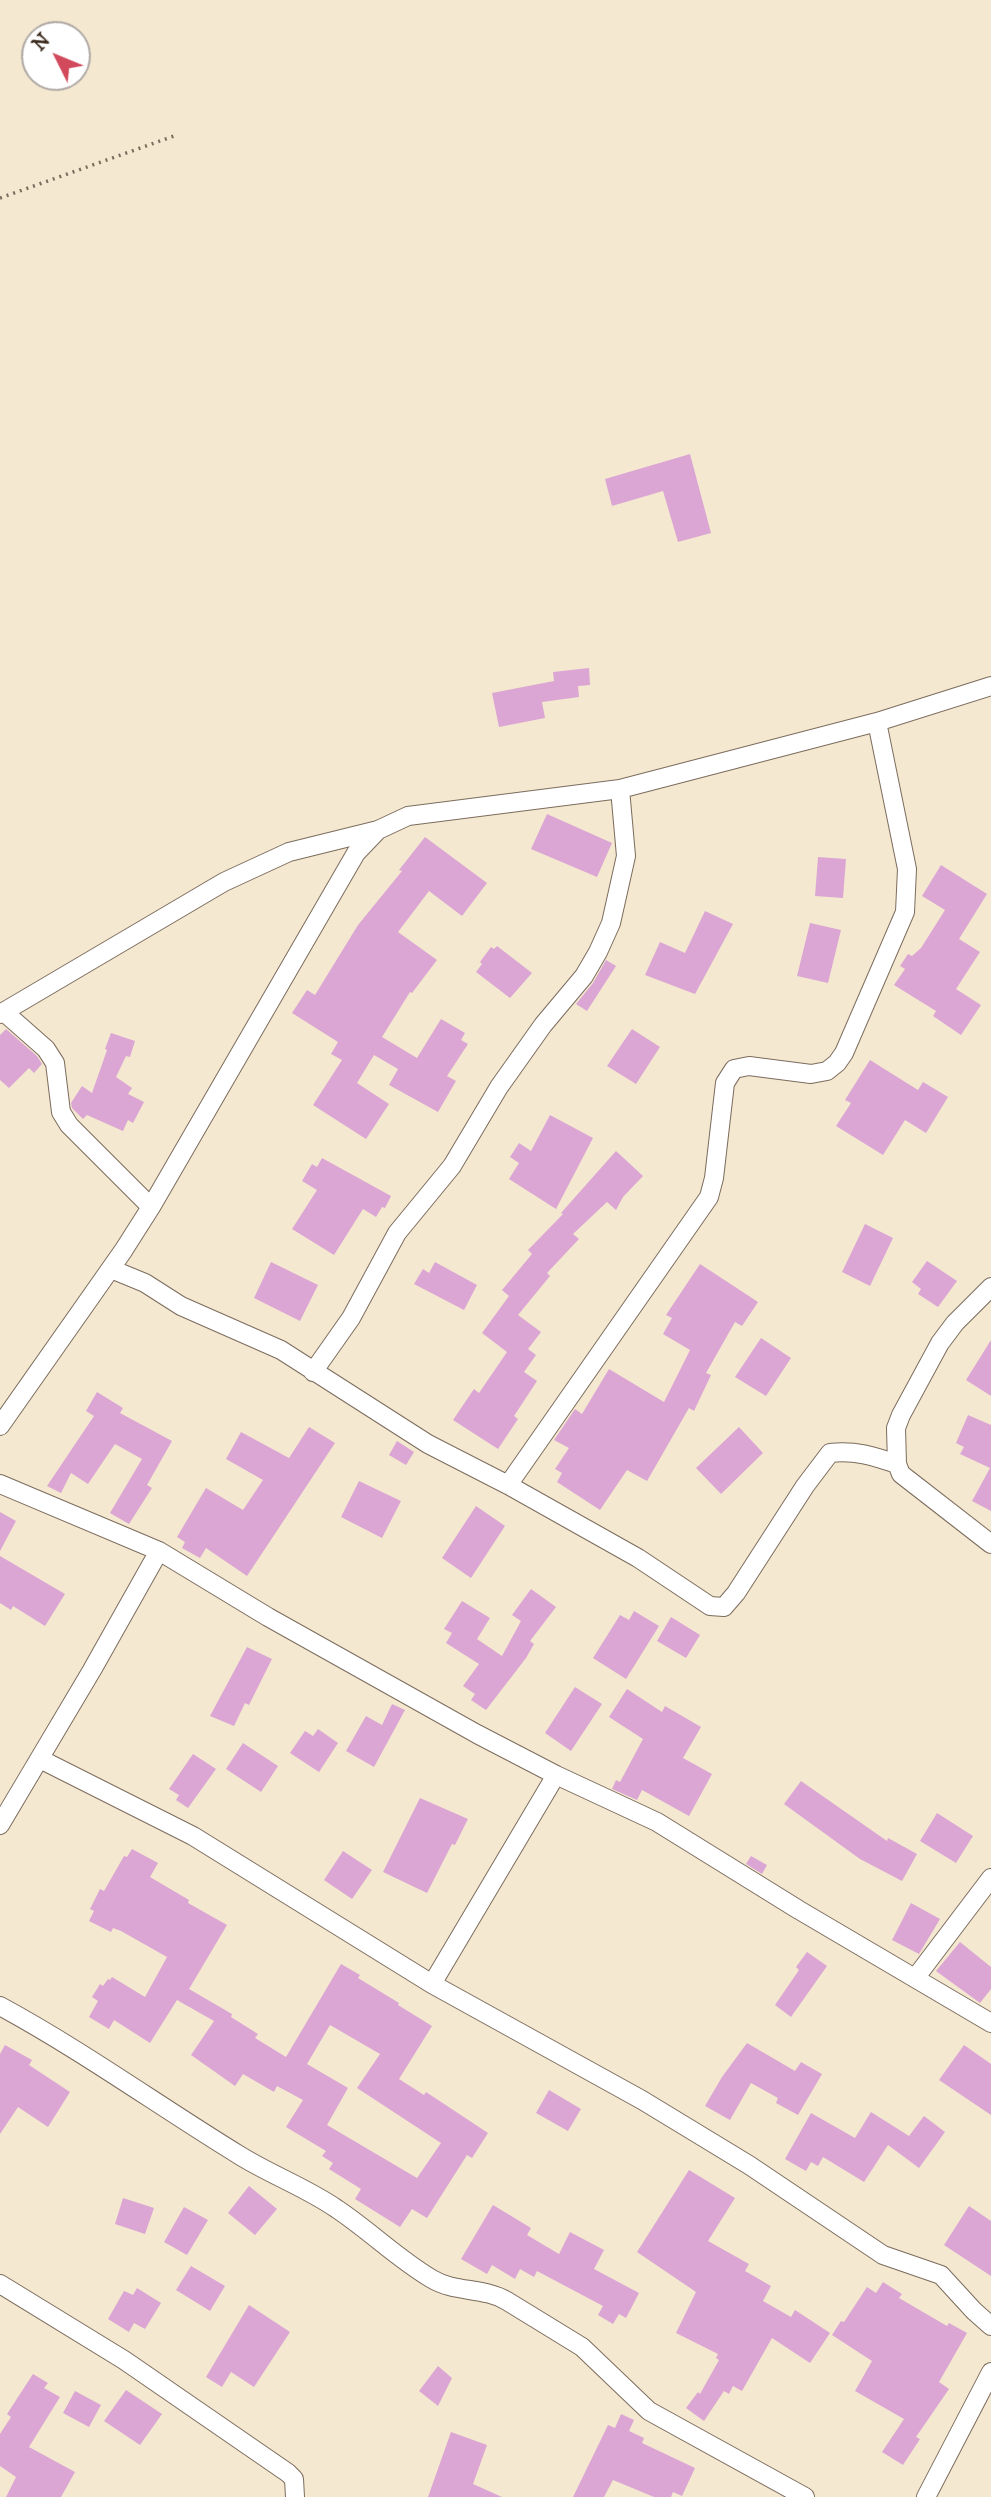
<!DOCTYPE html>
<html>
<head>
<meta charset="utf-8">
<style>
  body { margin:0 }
  #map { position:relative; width:991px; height:2497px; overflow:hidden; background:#f4e8d1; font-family:"IM FELL DW Pica",serif }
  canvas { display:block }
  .north { position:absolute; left:21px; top:21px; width:70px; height:70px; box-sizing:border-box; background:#fff; border:2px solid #b1aaa5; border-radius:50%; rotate:313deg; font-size:19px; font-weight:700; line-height:28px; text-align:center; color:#3b2a1e }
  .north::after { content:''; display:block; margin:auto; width:24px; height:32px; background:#d1495b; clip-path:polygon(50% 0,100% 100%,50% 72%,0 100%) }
</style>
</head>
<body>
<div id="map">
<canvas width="991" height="2497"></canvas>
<div class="north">N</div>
</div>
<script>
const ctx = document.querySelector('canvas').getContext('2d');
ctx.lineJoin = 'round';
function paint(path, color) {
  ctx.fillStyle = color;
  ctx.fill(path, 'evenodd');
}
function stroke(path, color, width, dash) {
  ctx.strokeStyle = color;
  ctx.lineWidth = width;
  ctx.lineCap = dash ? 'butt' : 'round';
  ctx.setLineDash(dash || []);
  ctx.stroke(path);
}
paint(new Path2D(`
  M690 454 711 533 678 542 663 491 612 506 605 479Z
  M589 668 590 685 578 686 579 697 542 702 545 718 499 727 492 693 554 681 553 672Z
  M547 814 612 843 597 877 531 849Z
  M425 837 487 883 462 916 429 891 398 932 437 960 412 993 410 992 382 1037 417 1058 441 1019 465 1033 461 1040 468 1044 447 1076 456 1081 438 1112 389 1085 398 1069 374 1055 357 1083 389 1104 366 1139 313 1105 342 1060 331 1054 338 1042 292 1013 307 990 315 995 358 925 402 871 399 870Z
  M818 857 846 859 843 898 815 896Z
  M941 865 987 894 959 939 980 952 956 989 981 1005 961 1035 933 1016 936 1011 894 985 905 969 900 966 908 954 912 956 921 948 945 910 922 896Z
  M705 911 733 924 695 994 645 975 660 942 685 953Z
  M810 923 841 930 828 983 797 976Z
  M497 946 532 973 510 998 476 972 482 964 480 962 491 947 494 949Z
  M606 960 616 966 587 1011 576 1004 593 983Z
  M6 1029 37 1056 42 1064 34 1073 29 1068 9 1088 0 1080V1035Z
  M632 1029 660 1047 636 1084 607 1066Z
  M111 1033 135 1041 130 1057 126 1056 116 1077 132 1088 128 1094 144 1102 133 1123 128 1120 123 1131 87 1115 83 1119 72 1108 71 1103 82 1086 92 1093 107 1050 105 1049Z
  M870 1060 918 1090 923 1082 948 1097 926 1133 905 1120 883 1155 836 1126 851 1103 845 1100Z
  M550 1115 593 1138 556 1209 509 1179 519 1163 510 1157 519 1143 531 1151Z
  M616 1151 643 1176 623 1197 616 1210 607 1202 573 1234 579 1239 547 1273 550 1276 518 1315 541 1332 528 1349 536 1355 524 1372 537 1381 514 1416 518 1419 498 1449 453 1420 474 1389 479 1393 507 1352 482 1333 509 1296 502 1290 532 1254 528 1250 563 1214 561 1213Z
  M322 1158 391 1196 385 1208 382 1207 376 1217 363 1209 334 1255 292 1229 317 1190 302 1181 312 1164 317 1167Z
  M865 1224 893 1238 870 1286 842 1272Z
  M927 1261 957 1281 938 1307 918 1294 921 1289 912 1282Z
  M271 1262 318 1285 300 1321 254 1298Z
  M435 1262 477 1285 464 1310 414 1284 423 1269 429 1273Z
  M700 1264 758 1302 742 1326 735 1322 706 1373 711 1375 694 1411 689 1408 647 1481 627 1470 600 1510 557 1482 562 1473 555 1469 569 1448 554 1440 575 1409 582 1414 609 1369 664 1402 690 1350 663 1334 672 1318 666 1315Z
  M761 1338 791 1358 766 1396 735 1377Z
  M991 1340V1396L966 1380Z
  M97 1392 123 1408 120 1413 172 1441 147 1485 152 1488 129 1524 110 1513 142 1459 115 1444 88 1484 71 1473 61 1493 47 1486 94 1416 86 1411Z
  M968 1415 991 1425V1511L972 1501 990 1468 960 1454 964 1447 956 1443Z
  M309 1427 335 1443 247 1576 206 1548 200 1558 182 1548 185 1542 177 1537 206 1488 243 1510 263 1480 226 1459 241 1432 289 1458Z
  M739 1427 763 1453 721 1494 696 1468Z
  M397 1441 414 1452 406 1465 389 1455Z
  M359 1481 401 1501 382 1538 341 1517Z
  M476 1506 505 1526 471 1578 442 1558Z
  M0 1512 16 1521 0 1551Z
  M0 1556 65 1594 45 1626 13 1606 11 1610 0 1603Z
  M531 1589 556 1607 530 1641 534 1644 526 1658 486 1710 471 1700 475 1694 463 1686 479 1664 446 1643 452 1633 444 1629 462 1601 490 1618 477 1639 502 1656 521 1621 512 1615Z
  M634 1611 659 1626 626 1679 593 1658 620 1615 629 1620Z
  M671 1617 700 1635 686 1658 657 1641Z
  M247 1647 272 1659 249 1705 245 1703 234 1726 210 1716Z
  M575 1687 602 1704 571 1751 545 1733Z
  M627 1689 662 1712 665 1706 701 1727 683 1758 712 1774 689 1816 642 1790 637 1800 612 1789 616 1780 620 1782 643 1739 609 1717Z
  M392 1704 405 1710 374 1767 346 1751 366 1716 382 1725Z
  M318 1729 338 1743 319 1772 290 1753 305 1731 313 1736Z
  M243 1743 278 1766 261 1792 226 1769Z
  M193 1754 216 1769 188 1808 176 1800 179 1795 169 1789Z
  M801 1781 887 1841 888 1838 917 1854 902 1881 860 1859 784 1804Z
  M420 1798 468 1819 455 1845 452 1844 427 1893 383 1872Z
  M937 1813 973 1836 956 1863 920 1841Z
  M132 1849 158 1863 150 1877 189 1900 188 1903 227 1925 189 1989 232 2014 231 2017 258 2034 255 2038 286 2057 341 1964 360 1975 358 1978 399 2003 398 2005 432 2026 399 2079 424 2095 426 2092 488 2133 472 2158 467 2155 427 2218 412 2209 400 2227 355 2199 361 2189 329 2169 333 2163 322 2156 326 2151 286 2127 303 2100 277 2086 274 2092 243 2074 235 2086 191 2055 214 2021 177 2000 150 2043 114 2020 109 2029 89 2017 98 2001 92 1997 100 1984 103 1986 108 1979 110 1980 112 1977 145 1997 167 1957 121 1931 113 1928 111 1932 89 1921 94 1911 90 1909 100 1889 104 1891 124 1856 127 1857ZM330 2025 380 2054 357 2088 441 2143 417 2178 327 2125 348 2088 307 2064Z
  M343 1851 372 1870 352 1899 324 1880Z
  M751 1856 767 1865 762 1874 746 1864Z
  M911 1903 940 1919 919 1954 892 1940Z
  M960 1942 991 1967V1989L980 2003 936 1971Z
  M807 1952 827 1966 791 2017 775 2005 799 1970 796 1967Z
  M747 2043 795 2071 801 2062 822 2074 798 2115 776 2103 778 2098 751 2083 730 2120 705 2106 722 2077Z
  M5 2045 32 2060 29 2065 70 2092 48 2127 18 2107 0 2134V2054Z
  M964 2045 991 2064V2115L939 2080Z
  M549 2090 581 2109 568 2131 536 2113Z
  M871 2112 909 2136 924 2116 945 2132 919 2168 888 2145 864 2182 823 2157 818 2166 811 2162 806 2171 785 2159 811 2113 855 2138Z
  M689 2170 735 2198 708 2241 749 2264 745 2271 771 2286 763 2301 791 2317 795 2310 830 2333 810 2363 772 2338 742 2391 733 2386 729 2394 724 2391 704 2421 686 2408 698 2392 700 2394 719 2360 716 2358 718 2354 676 2333 696 2292 637 2252Z
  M249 2186 277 2209 255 2235 228 2213Z
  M123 2198 154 2208 145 2234 115 2224Z
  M493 2205 531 2228 527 2235 559 2254 570 2232 604 2250 594 2269 639 2293 626 2318 619 2314 613 2324 598 2315 603 2306 537 2271 534 2277 520 2269 515 2279 492 2265 487 2274 461 2259Z
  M969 2206 991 2221V2276L944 2245Z
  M184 2207 208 2220 187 2255 164 2242Z
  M191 2266 225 2286 210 2311 176 2290Z
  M883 2282 902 2294 899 2298 947 2326 949 2323 967 2333 939 2382 949 2389 916 2437 920 2439 903 2465 882 2452 904 2419 855 2391 872 2361 832 2335 841 2321 844 2322 867 2287 876 2293Z
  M137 2288 161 2303 145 2329 134 2323 129 2332 108 2319 124 2291 133 2295Z
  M249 2305 290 2332 254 2387 231 2372 222 2387 206 2377Z
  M438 2366 452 2378 438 2406 419 2391Z
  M33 2374 48 2383 44 2388 60 2397 29 2447 75 2472 61 2497H6L16 2477 0 2466V2434L11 2417 7 2414Z
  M126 2390 162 2414 140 2445 104 2421Z
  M75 2391 101 2405 89 2427 63 2413Z
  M621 2414 634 2420 629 2431 644 2438 642 2443 695 2468 682 2496 673 2492 671 2497H654L613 2480 604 2497H573L608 2425 615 2428Z
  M451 2432 487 2445 473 2484 502 2497H428Z`), '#dba6d3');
const street = new Path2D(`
  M4 1012 46 1049 55 1063 61 1112 69 1125 151 1207
  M0 1014 224 882 289 852 378 830
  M111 1269 145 1283 181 1306 281 1350 428 1444 508 1485 638 1558 710 1606 724 1607 736 1593 805 1486 830 1453C855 1450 873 1456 897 1464
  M991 1287 955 1323 940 1343 901 1415 896 1428 897 1464 901 1474 991 1544
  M313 1372 351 1318 397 1233 452 1166 499 1087 543 1025 584 976 598 952 611 923 626 856 620 789
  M0 1426 123 1251 151 1207 356 853 378 830 408 816 620 789 877 722 991 686
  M0 1484 159 1551 268 1617 477 1734 556 1775 657 1822 799 1910 991 2023
  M508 1485 709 1197 714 1178 725 1083 734 1069 749 1066 811 1074 827 1071 837 1063 844 1053 905 912 907 869 877 722
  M40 1759 193 1836 432 1984 642 2100 749 2165 883 2255 941 2275 974 2311 991 2326
  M0 1825 92 1670 159 1551
  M916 1977 991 1878
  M432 1984 556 1775
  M0 2006C83 2051 159 2106 239 2155 271 2175 307 2188 337 2209 370 2231 398 2259 432 2279 455 2293 484 2287 507 2301L582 2347 649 2411 805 2497
  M0 2284 124 2360 288 2473 294 2479 295 2497
  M926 2497 991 2372`);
stroke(street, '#7c6c5d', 20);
stroke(new Path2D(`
  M0 198 174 136`), '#7c6c5d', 3.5, [2, 5]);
stroke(street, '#fff', 18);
</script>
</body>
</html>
